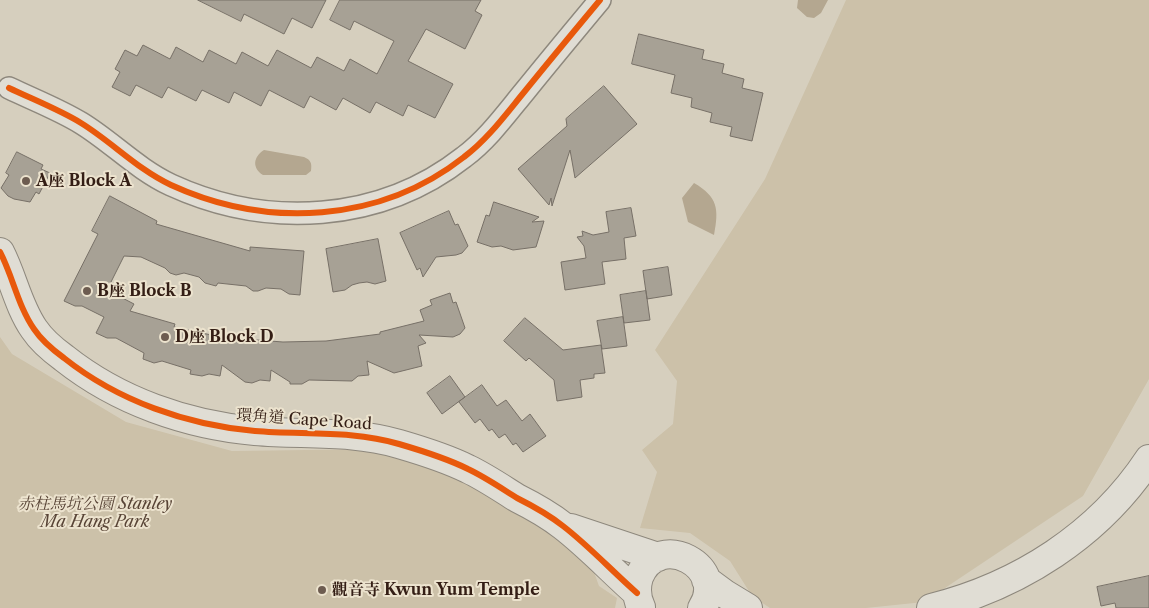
<!DOCTYPE html>
<html>
<head>
<meta charset="utf-8">
<style>
  body { margin:0 }
  canvas { display:block; background:#d6cfbe }
</style>
</head>
<body>
<canvas width="1149" height="608"></canvas>
<script>
const ctx = document.querySelector('canvas').getContext('2d');
ctx.lineJoin = 'round';
function paint(path, color) {
  ctx.fillStyle = color;
  ctx.fill(path, 'evenodd');
}
function stroke(path, color, width, dash) {
  ctx.strokeStyle = color;
  ctx.lineWidth = width;
  ctx.lineCap = dash ? 'butt' : 'round';
  ctx.setLineDash(dash || []);
  ctx.stroke(path);
}
function label(font, color, halo, rows, align = 'center') {
  ctx.font = font + ' "Libre Caslon Text","Noto Serif TC",serif';
  ctx.lineWidth = 4;
  ctx.setLineDash([]);
  ctx.textBaseline = 'middle';
  ctx.strokeStyle = halo;
  ctx.fillStyle = color;
  for (const [text, x, y, turn = 0] of rows) {
    ctx.save();
    ctx.translate(x, y);
    ctx.rotate((+turn || 0) * Math.PI / 180);
    ctx.textAlign = isNaN(turn) ? turn : align;
    if (halo) ctx.strokeText(text, 0, 0);
    ctx.fillText(text, 0, 0);
    ctx.restore();
  }
}
paint(new Path2D(`
  M846 0H1149V379L1083 496 924 602 866 608H770L752 596 730 561 690 533 640 528 657 472 642 450 673 424 677 381 655 350 765 179Z
  M0 337 12 354 126 422 232 451 382 449 506 499 591 564 599 586 617 598 615 608H0Z`), '#ccc1a9');
paint(new Path2D(`
  M798 0H828L821 13 814 18 807 17 797 8Z
  M264 150 304 157C311 160 312 163 311 171L306 175H263C252 168 253 157 264 150Z
  M694 183C718 197 719 209 714 235L688 222 682 198Z`), '#b4a790');
const building = new Path2D(`
  M198 0H326L312 28 292 18 284 34 244 14 241 21Z
  M340 0H481L475 11 482 15 465 49 426 29 408 61 453 84 435 118 408 105 403 116 376 102 370 113 343 98 336 110 310 96 304 108 269 90 261 106 234 92 229 103 202 90 196 101 168 87 162 98 136 85 130 96 112 87 120 72 115 69 125 50 137 56 143 45 170 59 176 47 203 62 209 50 236 64 242 52 268 66 277 50 311 68 317 57 344 71 350 59 377 74 394 41 354 21 350 30 330 20Z
  M639 34 704 50 702 59 724 64 722 73 744 79 742 88 763 93 752 141 730 136 732 127 710 122 712 113 691 107 692 98 671 93 675 75 632 64Z
  M604 86 637 124 575 178 570 150 552 206 551 198 549 205 518 169 567 126 566 119Z
  M17 152 43 165 41 169 50 173 39 194 36 192 30 202 14 199 8 196 1 188 9 175 6 173Z
  M110 196 157 221 156 224 250 251V247L304 251 300 295 289 294 281 289 266 288 258 291H253L246 286 218 283 216 286 205 283 199 277 184 273 176 275 170 273 165 268 141 257 124 256 107 290 134 304 130 311 175 324 174 327 244 342V339L283 342 326 341 380 334V332L424 321 420 310 432 305 430 300 450 293 453 303 456 302 465 328 460 334 453 337 419 335 426 343 418 346 422 366 394 373 367 361 369 375 358 376 352 381 309 380 302 384H290V382L271 370 270 381 260 380 252 383 245 382 222 365 220 376 209 374 202 376 190 374 191 370 162 361 154 363 143 359 144 353 116 338H107L96 333 104 317 82 306H75L64 301 98 234 92 231Z
  M494 202 539 217 532 222 544 221 536 247 513 250 501 246 492 247 477 242 486 215 489 216Z
  M631 208 636 236 624 238 626 259 602 262 605 284 565 290 561 262 586 258 584 246 577 237 583 236 582 231 593 235 609 232 606 212Z
  M449 211 455 225 458 224 468 246 462 253 456 255 436 257 423 277 420 268 417 270 400 233Z
  M378 239 386 281 375 284 367 282 359 283 352 285 345 290 333 292 326 249Z
  M668 267 672 295 647 299 643 271Z
  M646 291 650 320 624 323 620 295Z
  M623 317 627 346 602 349 597 321Z
  M525 318 563 350 601 345 605 373 594 374V378L580 380 582 397 557 401 554 380 529 358 526 361 504 341Z
  M450 376 465 397 442 414 427 393Z
  M482 385 497 406 506 400 522 421 530 414 546 436 523 452 516 443 513 445 505 434 499 438 492 429 489 431 480 419 475 423 459 402Z
  M1149 576V608H1116L1115 603 1101 606 1097 587Z`);
paint(building, '#a7a195');
stroke(building, '#777067', 1);
const minor = new Path2D(`
  M9 88C32 99 60 110 81 123 112 142 137 169 171 185 267 229 380 223 464 157 488 139 506 114 525 91 550 60 575 30 600 0`);
const tertiary = new Path2D(`
  M0 252C13 277 18 306 34 329 42 341 53 350 64 358 118 401 187 425 255 431 303 435 352 430 399 444 423 451 446 458 468 469 485 477 501 488 517 498 533 506 549 515 563 526 589 546 612 571 637 593
  M571 528 658 557
  M706 580 725 594 748 608
  M641 607C636 597 636 587 639 577 659 528 729 568 702 608
  M931 608C1019 586 1099 535 1149 459`);
stroke(minor, '#8e887d', 24);
stroke(tertiary, '#8e887d', 30);
stroke(minor, '#e0ddd4', 21);
stroke(tertiary, '#e0ddd4', 28);
stroke(new Path2D(`
  M9 88C32 99 60 110 81 123 112 142 137 169 171 185 267 229 380 223 464 157 488 139 506 114 525 91 550 60 575 30 600 0
  M0 252C13 277 18 306 34 329 42 341 53 350 64 358 118 401 187 425 255 431 303 435 352 430 399 444 423 451 446 458 468 469 485 477 501 488 517 498 533 506 549 515 563 526 589 546 612 571 637 593`), '#e8590c', 6);
for (const [x, y, r, color] of [
  [26,181,5,"#6d5c50"],
  [87,291,5,"#6d5c50"],
  [165,337,5,"#6d5c50"],
  [322,590,5,"#6d5c50"]
]) {
  const dot = new Path2D();
  dot.arc(x, y, r, 0, 2 * Math.PI);
  ctx.fillStyle = color;
  ctx.fill(dot);
  stroke(dot, '#ece3ce', 2);
}
label('bold 16px', '#341e15', '#ece3ce', [
  ["A座 Block A",36,181],
  ["B座 Block B",97,291],
  ["D座 Block D",175,337],
  ["觀音寺 Kwun Yum Temple",332,590]
], 'left');
label('16px', '#341e15', '#ece3ce', [
  ["環角道 Cape Road",304,420,4]
]);
label('italic 16px', '#584436', '#ece3ce', [
  ["赤柱馬坑公園 Stanley",95,504],
  ["Ma Hang Park",95,522]
]);
</script>
</body>
</html>
